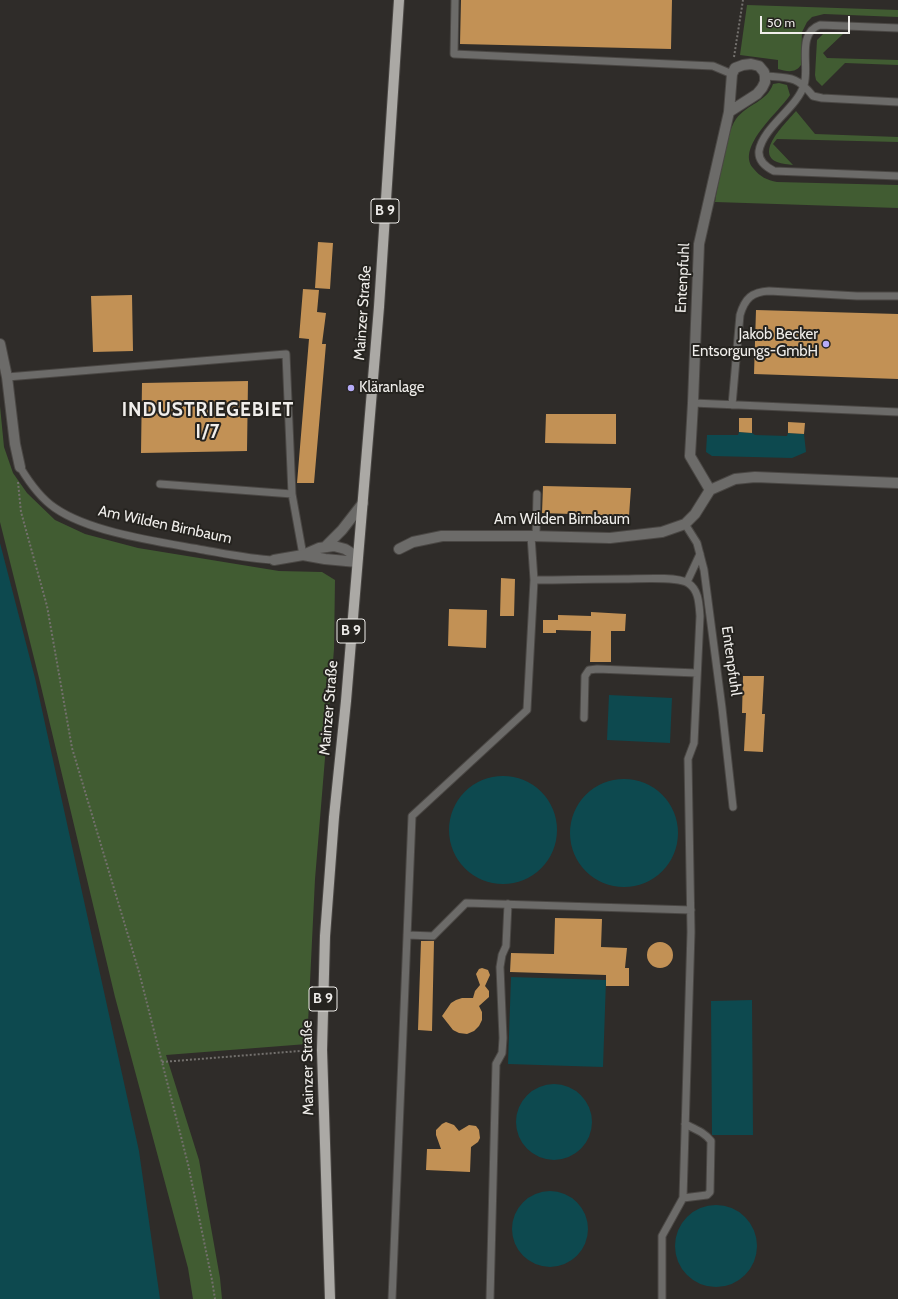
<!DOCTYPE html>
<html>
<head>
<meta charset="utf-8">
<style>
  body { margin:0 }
  #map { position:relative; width:898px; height:1299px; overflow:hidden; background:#2f2c29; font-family:Cabin,sans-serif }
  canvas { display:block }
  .scale { position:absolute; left:760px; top:16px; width:90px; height:18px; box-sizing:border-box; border:2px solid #f0eeeb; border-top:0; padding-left:5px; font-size:12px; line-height:14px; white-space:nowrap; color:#f0eeeb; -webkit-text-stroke:3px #25231f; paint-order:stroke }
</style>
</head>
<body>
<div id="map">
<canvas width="898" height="1299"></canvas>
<div class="scale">50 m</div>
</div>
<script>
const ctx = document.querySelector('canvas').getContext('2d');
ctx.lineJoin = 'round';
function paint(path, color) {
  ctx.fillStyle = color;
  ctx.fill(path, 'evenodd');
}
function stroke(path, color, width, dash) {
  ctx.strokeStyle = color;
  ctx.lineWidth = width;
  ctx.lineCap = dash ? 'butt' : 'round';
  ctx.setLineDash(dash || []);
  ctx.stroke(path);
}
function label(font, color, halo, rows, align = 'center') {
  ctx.font = font + ' Cabin,sans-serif';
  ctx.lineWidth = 4;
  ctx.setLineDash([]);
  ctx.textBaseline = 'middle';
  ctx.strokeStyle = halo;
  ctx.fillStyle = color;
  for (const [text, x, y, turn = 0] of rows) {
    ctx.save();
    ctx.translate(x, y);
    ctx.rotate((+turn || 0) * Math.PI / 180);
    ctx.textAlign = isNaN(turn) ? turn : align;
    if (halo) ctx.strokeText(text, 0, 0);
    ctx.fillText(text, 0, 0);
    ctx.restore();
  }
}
paint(new Path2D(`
  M747 5 898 10V17L824 14 812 17 807 22 802 32 801 65C795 74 786 71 778 69V60L740 55Z
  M824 33 843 34 823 53 827 58 898 60V65L845 63 822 86 816 80 815 75 817 40Z
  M779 83 787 85 790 95C779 112 736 147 753 168 760 177 767 180 777 182L898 185V208L715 202C719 181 725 135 736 119 747 104 767 102 773 84Z
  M796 111 815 134 898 137V142L777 139 773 144 793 165C788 164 782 164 777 162 754 152 788 121 796 111Z
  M0 406 4 447 13 473 27 493 55 520 85 534 138 548 279 571 322 572 335 580 334 649 315 879 307 1044 166 1055 199 1160 220 1278 222 1299H193L188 1268 115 997 39 678 0 522Z`), '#415c32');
paint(new Path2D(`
  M739 432 752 433 755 435 787 436 788 433 804 434 806 452 792 458 712 456 706 452 707 435H738Z
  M0 543 35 678 139 1151 160 1299H0Z
  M609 695 672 698 670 743 607 740Z
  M449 830a54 54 0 1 1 108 0a54 54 0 1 1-108 0Z
  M570 833a54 54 0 1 1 108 0a54 54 0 1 1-108 0Z
  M511 977 606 980 603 1067 508 1064Z
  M752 1000 753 1135H712L711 1001Z
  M516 1122a38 38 0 1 1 76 0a38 38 0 1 1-76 0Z
  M512 1229a38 38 0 1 1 76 0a38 38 0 1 1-76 0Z
  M675 1246a41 41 0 1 1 82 0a41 41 0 1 1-82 0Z`), '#0d494f');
paint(new Path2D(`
  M461 0H672L671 49 460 44Z
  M318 242 333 243 330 289 315 288Z
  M303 289 319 290 317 312 326 313 322 344H326L314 483H297L309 339 299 338Z
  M132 295 133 351 93 352 91 296Z
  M756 310 898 314V379L754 374Z
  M248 381 247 451 141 453 142 383Z
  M546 414H616V444L545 443Z
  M739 418H752V433L739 432Z
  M788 422 805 423 804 434 788 433Z
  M543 486 631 488 629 516 542 513Z
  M501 578 515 579 514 616H500Z
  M449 609 487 610 486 648 448 646Z
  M591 612 626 614 625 631H611V662H590L591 631 556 630V633H543V620H558V615L591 616Z
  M743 676H764L762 714H765L763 752 744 751 746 713H742Z
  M555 918 602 919 601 947 627 948 625 968H629V986H606V975L510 972 511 953 554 954Z
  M421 941H434L432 1031 418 1030Z
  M647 955a13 13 0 1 1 26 0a13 13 0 1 1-26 0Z
  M482 968 488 970 490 975 485 986 489 991V997L479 1006 482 1012V1020L479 1026 474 1031 467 1034 459 1033 453 1030 442 1016 451 1003 456 1000 462 998H473L475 991 480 985 476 974 479 969Z
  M446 1122 454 1125 459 1131 469 1125 476 1126 479 1130 480 1138 478 1142 471 1147 470 1172 426 1170 427 1149H441L436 1135V1130L442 1124Z`), '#c29155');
const lane = new Path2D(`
  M455 0 454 54 713 66 732 74
  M898 28 820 25C796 33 810 67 804 85 797 108 763 127 759 151 758 161 766 167 774 171L898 176
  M765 76C790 78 797 76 813 96L822 98 898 102
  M7 377 286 354 292 494 303 555
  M693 403 898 412
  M732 405 740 315C745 298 752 292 769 291L857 296H898
  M20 467C29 482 40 498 55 508 91 533 161 542 204 550 227 554 251 559 274 560
  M160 484 292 494
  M685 524 697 543 704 570 722 708 733 807
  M536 536 537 494
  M534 580C564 580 594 579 624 579 639 579 676 576 688 583 699 590 699 604 700 616L694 743 688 759 691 932 683 1198 662 1236V1299
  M687 582 700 554
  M584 718 585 676 589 670 597 669 697 673
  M407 935 433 936 466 903 691 910
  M683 1198 707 1195 710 1192 711 1141C704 1132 695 1129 685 1124
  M392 1299 412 816 527 710 534 580 531 536
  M490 1299 496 1064 502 1053 503 1038 500 967 502 955 506 946 508 904`);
const street = new Path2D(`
  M0 344 7 377 15 444 20 467
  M710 490 690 456 693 403 699 244 729 112 732 74 735 68 743 65 751 64 759 66 764 72 765 76V82L762 88 757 94 729 112
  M326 546 342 530 363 503
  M399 549 413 542 442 536H531L610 538 662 532 685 524 695 514 710 490 735 479 755 477 898 483
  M303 555 325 559 357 562
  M274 560 303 555 319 548 334 546 345 549 358 557`);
const primary = new Path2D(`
  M330 1299 322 1050 325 936 334 817 346 701 379 307 399 0`);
stroke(lane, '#4a4744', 9);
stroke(street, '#4a4744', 12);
stroke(primary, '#4a4744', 12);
stroke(new Path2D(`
  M734 57 743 0
  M18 482 21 512 47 606 72 748 139 972 188 1164 212 1280 215 1299
  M162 1062 312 1050`), '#73706d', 2, [2, 2]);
stroke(lane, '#6c6b69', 7);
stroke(street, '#6c6b69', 10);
stroke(primary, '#aba9a5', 10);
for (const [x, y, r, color] of [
  [826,344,4,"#b6acf8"],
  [351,388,4,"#b6acf8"]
]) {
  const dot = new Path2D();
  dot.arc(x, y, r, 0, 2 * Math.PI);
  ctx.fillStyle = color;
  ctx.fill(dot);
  stroke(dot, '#25231f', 1.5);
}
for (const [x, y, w] of [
  [385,211,28],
  [351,631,28],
  [323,999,28]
]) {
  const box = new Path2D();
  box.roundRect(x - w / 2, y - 12, w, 24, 3);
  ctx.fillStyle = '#25231f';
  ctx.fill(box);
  stroke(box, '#f0eeeb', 1);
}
label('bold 14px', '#f0eeeb', null, [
  ["B 9",385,211],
  ["B 9",351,631],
  ["B 9",323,999]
]);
label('15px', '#f0eeeb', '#25231f', [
  ["Entenpfuhl",683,278,-87],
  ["Mainzer Straße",363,313,-86],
  ["Am Wilden Birnbaum",562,520],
  ["Am Wilden Birnbaum",165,525,12],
  ["Entenpfuhl",731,661,82],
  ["Mainzer Straße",329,708,-85],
  ["Mainzer Straße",308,1068,-91]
]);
label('15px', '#f0eeeb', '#25231f', [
  ["Jakob Becker",818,335],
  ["Entsorgungs-GmbH",818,352],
  ["Kläranlage",359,388,"left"]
], 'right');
ctx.letterSpacing = '1px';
label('bold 19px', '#f0eeeb', '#25231f', [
  ["INDUSTRIEGEBIET",208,410],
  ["I/7",208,432]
]);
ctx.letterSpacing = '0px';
</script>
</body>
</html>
